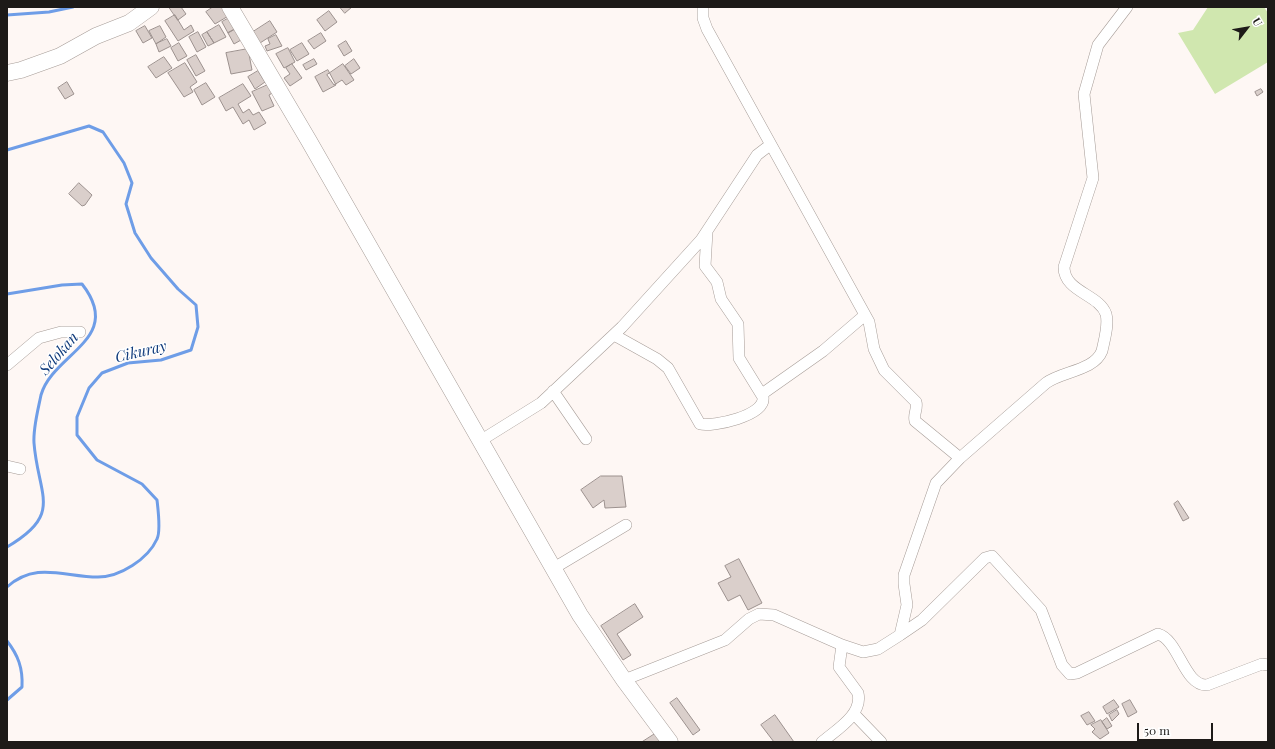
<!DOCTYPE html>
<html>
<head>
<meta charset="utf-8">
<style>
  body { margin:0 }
  #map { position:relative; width:1275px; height:749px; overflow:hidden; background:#fef7f4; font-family:"Playfair Display",serif }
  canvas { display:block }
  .frame { position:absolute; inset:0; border:8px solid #1d1a18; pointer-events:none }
  .north { position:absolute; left:1227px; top:8px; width:40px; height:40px; -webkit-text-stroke:3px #fff; paint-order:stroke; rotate:59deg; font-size:11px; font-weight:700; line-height:16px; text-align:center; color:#1d1a18 }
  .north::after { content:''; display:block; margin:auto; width:14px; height:18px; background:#1d1a18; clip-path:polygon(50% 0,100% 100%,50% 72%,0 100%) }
  .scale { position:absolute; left:1137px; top:723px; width:76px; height:18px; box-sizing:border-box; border:2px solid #1d1a18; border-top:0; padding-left:5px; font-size:12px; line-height:14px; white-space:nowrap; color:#1d1a18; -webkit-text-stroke:3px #fff; paint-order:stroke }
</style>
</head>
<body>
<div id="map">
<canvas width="1275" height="749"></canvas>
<div class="frame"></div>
<div class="north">U</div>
<div class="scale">50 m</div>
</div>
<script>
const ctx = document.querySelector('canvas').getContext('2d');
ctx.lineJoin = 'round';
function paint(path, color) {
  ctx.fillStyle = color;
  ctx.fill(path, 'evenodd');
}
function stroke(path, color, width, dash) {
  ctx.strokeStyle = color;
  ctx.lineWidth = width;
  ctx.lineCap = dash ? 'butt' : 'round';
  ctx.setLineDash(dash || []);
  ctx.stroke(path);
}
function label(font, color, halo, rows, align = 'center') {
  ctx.font = font + ' "Playfair Display",serif';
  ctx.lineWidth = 3;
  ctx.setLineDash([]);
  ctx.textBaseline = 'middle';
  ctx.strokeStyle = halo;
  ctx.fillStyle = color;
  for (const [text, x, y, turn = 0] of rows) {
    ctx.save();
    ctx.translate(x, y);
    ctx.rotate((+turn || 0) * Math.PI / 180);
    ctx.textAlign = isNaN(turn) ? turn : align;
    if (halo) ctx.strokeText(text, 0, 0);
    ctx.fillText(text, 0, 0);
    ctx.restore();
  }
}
paint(new Path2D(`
  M1208 7H1264L1268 13V62L1215 94 1178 33 1193 30Z`), '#d0e7af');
stroke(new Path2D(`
  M7 15 49 12 73 7
  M7 150 89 126 103 132 124 163 132 183 126 204 135 233 151 258 178 289 196 305 198 327 191 350 161 360 128 363 102 373 89 388 77 417V435L97 460 142 484 157 500C158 509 161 531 157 539 148 559 120 577 98 577 64 577 36 561 7 587
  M7 294 62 285 82 284C125 339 53 353 41 395 38 410 33 428 34 443 38 496 64 514 7 547
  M7 641C18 655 23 668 22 687L7 700`), '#6e9de7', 3);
const building = new Path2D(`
  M169 7H181L186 14 178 20Z
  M213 7H225L230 15 215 24 206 12Z
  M340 7H352L345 13Z
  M329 11 337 22 325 31 317 20Z
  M175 15 184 30 191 25 194 31 178 41 165 21Z
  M231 17 237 28 228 33 222 22Z
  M270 21 277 32 260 43 253 32Z
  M219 25 226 37 214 43 207 32Z
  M145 26 152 38 143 43 136 31Z
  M160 26 166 37 156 44 149 31Z
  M237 28 241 40 234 44 228 33Z
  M198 32 206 47 197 52 189 37Z
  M207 32 214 43 208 46 202 35Z
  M321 33 326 41 314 49 308 41Z
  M276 35 282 46 267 51 265 46 270 44 268 39Z
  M167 39 171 46 159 52 156 44Z
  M346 41 352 51 344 56 338 46Z
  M179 43 187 56 178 61 171 48Z
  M302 43 309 54 297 61 290 50Z
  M288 48 295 62 284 68 276 54Z
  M248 49 252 70 231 74 226 53Z
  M196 55 205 71 196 76 187 60Z
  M164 57 172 68 156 78 148 67Z
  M314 59 317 64 306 70 303 65Z
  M354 59 360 68 351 74 345 66Z
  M185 63 197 82 190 87 193 92 184 97 168 73Z
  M292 64 302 78 290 86 284 78 290 74 286 68Z
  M343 64 354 80 346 85 342 80 334 85 327 75Z
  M328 70 336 85 323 92 315 77Z
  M258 71 265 82 255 89 248 77Z
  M67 82 74 94 65 99 58 88Z
  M206 83 215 97 202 105 194 90Z
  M243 84 251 96 238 104 243 113 249 109 253 115 259 112 266 123 254 130 249 120 243 124 233 107 226 111 219 98Z
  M270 84 274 92 269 95 274 106 262 111 252 92Z
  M1261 89 1263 92 1257 96 1255 92Z
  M79 183 92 195 85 205 82 206 69 194Z
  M601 476H622L626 507 605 508 604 500 593 508 581 490Z
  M1178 501 1189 518 1183 521 1174 504Z
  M739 559 762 603 748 610 740 595 728 601 718 583 731 577 725 566Z
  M635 604 643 617 617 634 631 655 623 660 601 626Z
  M677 698 700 730 693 735 670 703Z
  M1114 700 1119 707 1107 714 1103 707Z
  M1130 700 1137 712 1128 717 1122 704Z
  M1117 710 1119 714 1112 721 1109 715Z
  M1089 712 1095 721 1087 725 1081 716Z
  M775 715 794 742H774L761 725Z
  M1107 718 1112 726 1107 729 1102 722Z
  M1101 720 1109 733 1100 739 1092 732 1095 729 1091 725Z
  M658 732 664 742H642Z`);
paint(building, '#dacfcb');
stroke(building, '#9c918e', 1);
const street = new Path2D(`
  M703 7V18L707 29 869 322 874 349 884 370 916 402C918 409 913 414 915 421L960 458
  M614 335 657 359 668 368 700 424C713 427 766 416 763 397L739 358 738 324 721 299 717 282 705 266 707 232
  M7 365 39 338 61 332H80
  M553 391 586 439
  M762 394 823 351 865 315
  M480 441 541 403 622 327 701 240 757 155 770 145
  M7 466 20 469
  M554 568 626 525
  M900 635 922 620 985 558 992 556 1041 610 1062 665 1070 674 1077 673 1158 634C1179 640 1184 686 1207 685L1262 664 1268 665
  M624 680 725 640 749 619 759 614 774 615 842 645 863 652 878 649 900 635 907 605 904 584V575L936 483 960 458 1046 383C1062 371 1094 371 1102 351 1104 341 1109 325 1106 314 1099 294 1064 292 1064 267L1093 178 1084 94 1098 45 1127 7
  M854 714 881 742
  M822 742C836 730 863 715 858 693L839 667 842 645`);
const secondary = new Path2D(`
  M230 7 309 141 580 615 624 680 670 742
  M7 73 21 70 60 56 96 36 129 23 151 7`);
stroke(street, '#a69c97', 12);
stroke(secondary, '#a69c97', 17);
stroke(street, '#fff', 11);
stroke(secondary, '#fff', 16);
label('italic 15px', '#0f3a7b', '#fff', [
  ["Cikuray",141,352,-13],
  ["Selokan",59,354,-49]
]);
</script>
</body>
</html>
